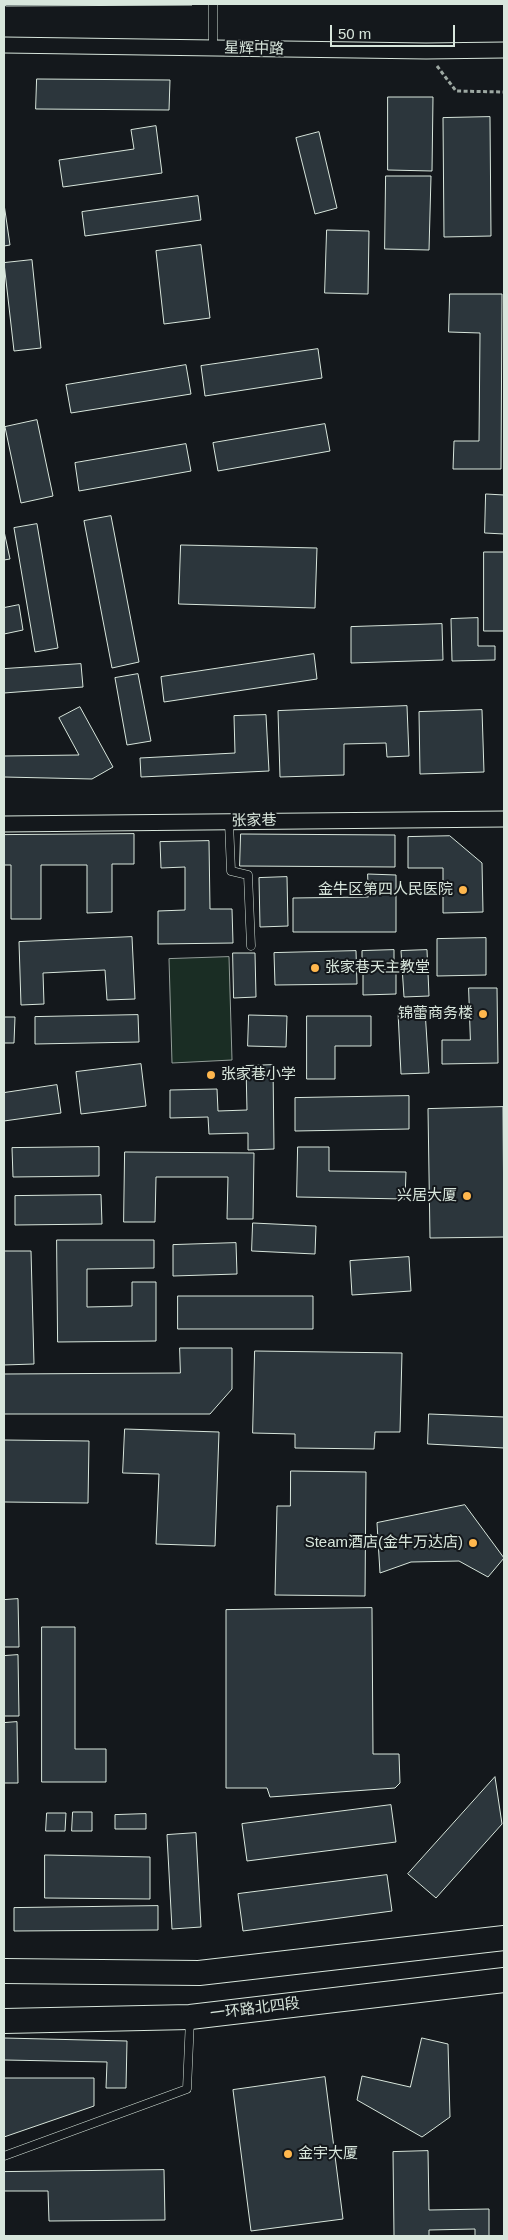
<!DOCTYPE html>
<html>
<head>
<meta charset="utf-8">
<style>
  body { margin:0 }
  #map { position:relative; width:508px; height:2240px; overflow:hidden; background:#14181c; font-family:Helvetica,sans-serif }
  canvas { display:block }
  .frame { position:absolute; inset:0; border:5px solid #d8e6dc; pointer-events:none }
  .scale { position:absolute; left:330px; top:25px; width:125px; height:22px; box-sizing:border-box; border:2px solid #d8e6dc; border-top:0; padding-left:6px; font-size:15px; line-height:18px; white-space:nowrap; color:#d8e6dc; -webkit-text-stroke:4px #14181c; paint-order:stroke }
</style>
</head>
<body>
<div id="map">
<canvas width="508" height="2240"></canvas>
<div class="frame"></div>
<div class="scale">50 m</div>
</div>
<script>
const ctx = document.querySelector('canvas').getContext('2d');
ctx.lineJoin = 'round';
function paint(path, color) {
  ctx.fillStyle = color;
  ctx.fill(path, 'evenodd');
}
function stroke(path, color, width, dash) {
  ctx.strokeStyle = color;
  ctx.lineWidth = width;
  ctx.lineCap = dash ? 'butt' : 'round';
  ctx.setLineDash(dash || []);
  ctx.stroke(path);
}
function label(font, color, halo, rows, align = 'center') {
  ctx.font = font + ' Helvetica,"Noto Sans SC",sans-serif';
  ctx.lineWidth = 4;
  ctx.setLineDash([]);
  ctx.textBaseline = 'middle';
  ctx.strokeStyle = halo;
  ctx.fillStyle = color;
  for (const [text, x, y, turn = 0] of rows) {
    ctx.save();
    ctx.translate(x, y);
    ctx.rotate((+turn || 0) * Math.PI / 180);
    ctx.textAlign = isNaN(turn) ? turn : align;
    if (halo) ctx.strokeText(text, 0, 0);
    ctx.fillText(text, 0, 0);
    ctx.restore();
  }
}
const green = new Path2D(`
  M229 957 232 1060 172 1063 169 959Z`);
paint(green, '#1a2d24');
stroke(green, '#939e99', 1);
const building = new Path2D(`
  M6 4H192V5L6 6Z
  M37 79 170 80 169 110 36 109Z
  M388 97H433L432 171 388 170Z
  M490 117 491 236 444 237 443 118Z
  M156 126 162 173 63 187 59 160 134 149 131 130Z
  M319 132 337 208 315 214 296 138Z
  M386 176H431L429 250 385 249Z
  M198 196 201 220 85 236 82 212Z
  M4 204 10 245 4 246Z
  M327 230 369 231 368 294 325 293Z
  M201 245 210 318 164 324 156 251Z
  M32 260 41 348 14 351 4 263Z
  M450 294H502L501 469H453L454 441H479L480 333 449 332Z
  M318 349 322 378 205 396 201 366Z
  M186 365 191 394 71 413 66 385Z
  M37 420 53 496 21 503 5 427Z
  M325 424 330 451 218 471 213 443Z
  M186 444 191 471 79 491 75 463Z
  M486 494 504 495V534L485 533Z
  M111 516 139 662 112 668 84 521Z
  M37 524 58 648 35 652 14 528Z
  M4 531 10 559 4 560Z
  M181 545 317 548 315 608 179 604Z
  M484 552H504V631H484Z
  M19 605 23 630 4 634V608Z
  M478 618V646H495V660L452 661 451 619Z
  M442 624 443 660 351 663V627Z
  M314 654 317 679 164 702 161 677Z
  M81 664 83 687 4 693V669Z
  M138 674 151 741 127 745 115 678Z
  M407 706 409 756 387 757 386 743 344 744V775L280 777 278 711Z
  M80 707 113 767 92 779 4 777V756L79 755 59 718Z
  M482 710 484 772 420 774 419 712Z
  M266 715 269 771 141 777 140 758 235 753 234 716Z
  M134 834V864H112V912L87 913V865H41V919H11V865H4V835Z
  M241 834 395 835V867L240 866Z
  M450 836 482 863 483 912 443 913V868H408V837Z
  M209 841 210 909H232L233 943 158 944V911L185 910V867L161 868 160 842Z
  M368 874 396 875V932H293V898L368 897Z
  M287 877 288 926 260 927 259 878Z
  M132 937 135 999 107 1000 105 970 43 973 44 1004 21 1005 19 942Z
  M486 938V975L437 976V939Z
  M394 950V963L362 964V951Z
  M427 950 429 996 404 997 401 951Z
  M356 951 357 984 275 985 274 953Z
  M233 953H255L256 997 234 998Z
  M396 970V994L363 995V971Z
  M469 988H497L498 1063 442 1064V1040H470Z
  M425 1010 429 1073 401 1074 398 1012Z
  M138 1015 139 1042 35 1044V1017Z
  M249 1015 287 1016 286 1047 248 1046Z
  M307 1016H371V1046H335V1079H307Z
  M4 1017H15L14 1043H4Z
  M141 1064 146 1106 81 1114 76 1072Z
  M273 1065 274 1149 248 1150V1133L209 1134 208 1117 170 1118V1090L217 1089 218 1111 247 1110 246 1066Z
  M57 1085 61 1113 4 1121V1093Z
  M409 1096V1129L295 1131V1098Z
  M503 1107 504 1237 430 1238 428 1109Z
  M99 1147V1176L13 1177 12 1148Z
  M298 1147H329V1171L406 1172 405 1199 297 1197Z
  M125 1152 254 1153 253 1219H227L228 1177H156L155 1222H124Z
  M101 1195 102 1224 15 1225V1196Z
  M253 1223 316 1226 315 1254 252 1251Z
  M57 1240H154V1268L87 1269V1307L132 1306V1282H156V1341L58 1342Z
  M236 1243 237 1274 173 1276V1245Z
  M4 1251H31L34 1364 4 1365Z
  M409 1257 411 1291 352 1295 350 1261Z
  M178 1296H313V1329H178Z
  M180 1348H232V1389L210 1414H4V1374L180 1373Z
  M255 1351 402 1353 400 1432H375L374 1449 295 1448V1434L253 1433Z
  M429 1414 504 1417V1448L428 1444Z
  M125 1429 219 1432 215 1546 156 1544 159 1474 123 1473Z
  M4 1440 89 1441 88 1503 4 1502Z
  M291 1471 366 1472 365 1596 275 1595 277 1506H290Z
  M465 1505 504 1558 488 1577 459 1561 411 1562 380 1573 377 1523Z
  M18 1599 19 1647H4V1600Z
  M372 1608 373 1754H399L400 1783 395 1788 270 1797 267 1788H226V1610Z
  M42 1627H75V1749H106V1782H42Z
  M18 1655 19 1716H4V1656Z
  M17 1722 18 1783H4V1723Z
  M495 1777 502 1824 436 1898 408 1874Z
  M391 1805 396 1842 247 1861 242 1824Z
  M73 1812H92V1831H72Z
  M47 1813H66L65 1831H46Z
  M146 1814V1829H115V1815Z
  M196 1833 201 1927 172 1929 167 1835Z
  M45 1855 150 1857V1899L45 1898Z
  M387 1875 392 1911 243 1931 238 1894Z
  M158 1906V1930L14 1931V1908Z
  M4 2038 127 2041 126 2088H106L107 2062 4 2060Z
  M422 2038 448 2044 450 2117 422 2137 357 2100 362 2076 410 2087Z
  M325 2077 343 2219 251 2231 233 2090Z
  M4 2078H94V2106L4 2137Z
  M428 2151 429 2210 489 2209V2236H475V2229L429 2230V2236H394L393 2152Z
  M164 2170 165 2220 49 2221 48 2191H4V2172Z`);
paint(building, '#2c363c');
stroke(building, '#d8e6dc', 1);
const service = new Path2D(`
  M213 4V48
  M229 822 231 871 248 875 251 946
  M4 2156 187 2089 190 2019`);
const minor = new Path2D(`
  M4 45 426 51 504 50
  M4 824 504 819`);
const primary = new Path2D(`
  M4 1971 199 1973 504 1938
  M4 2021 190 2017 504 1980`);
stroke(service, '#d8e6dc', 9);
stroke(minor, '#d8e6dc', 17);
stroke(primary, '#d8e6dc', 26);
stroke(new Path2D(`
  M437 66 456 91 504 92`), '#9da8a2', 3, [4, 2.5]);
stroke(service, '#14181c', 8);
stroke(minor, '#14181c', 15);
stroke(primary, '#14181c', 24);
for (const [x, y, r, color] of [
  [463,890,5,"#ffb74d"],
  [315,968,5,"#ffb74d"],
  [483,1014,5,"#ffb74d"],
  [211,1075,5,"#ffb74d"],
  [467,1196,5,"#ffb74d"],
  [473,1543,5,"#ffb74d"],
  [288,2154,5,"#ffb74d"]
]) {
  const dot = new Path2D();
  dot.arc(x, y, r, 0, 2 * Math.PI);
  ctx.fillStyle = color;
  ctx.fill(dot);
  stroke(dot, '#14181c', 2);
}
label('15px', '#d8e6dc', '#14181c', [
  ["星辉中路",254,49,1],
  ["张家巷",254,821,-1],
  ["一环路北四段",255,2009,-7]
]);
label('15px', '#d8e6dc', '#14181c', [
  ["金牛区第四人民医院",453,890],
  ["张家巷天主教堂",325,968,"left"],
  ["锦蕾商务楼",473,1014],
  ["张家巷小学",221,1075,"left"],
  ["兴居大厦",457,1196],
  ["Steam酒店(金牛万达店)",463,1543],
  ["金宇大厦",298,2154,"left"]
], 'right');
</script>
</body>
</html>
